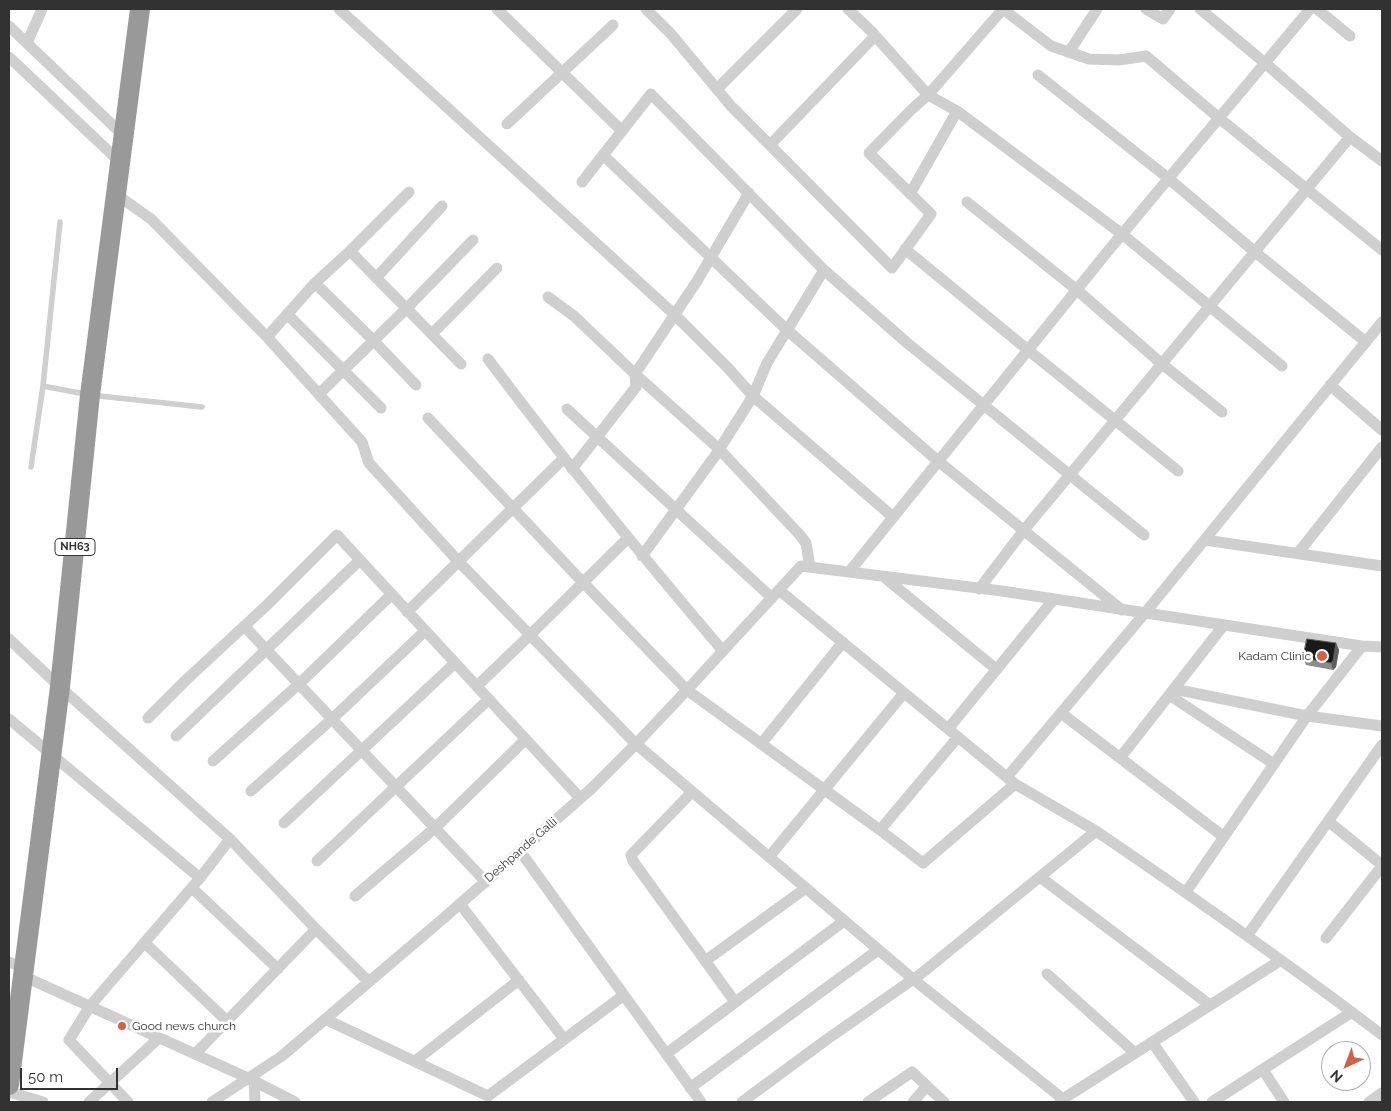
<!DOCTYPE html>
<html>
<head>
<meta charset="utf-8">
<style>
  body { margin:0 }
  #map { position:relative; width:1391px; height:1111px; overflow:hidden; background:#fff; font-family:Raleway,sans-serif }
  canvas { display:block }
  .frame { position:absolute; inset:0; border:10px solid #323232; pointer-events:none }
  .north { position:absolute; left:1321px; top:1041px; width:50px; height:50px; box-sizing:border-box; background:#fff; border:1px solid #adadad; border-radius:50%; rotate:223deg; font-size:14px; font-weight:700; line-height:20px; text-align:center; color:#323232 }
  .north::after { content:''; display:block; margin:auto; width:18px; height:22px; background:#d1614c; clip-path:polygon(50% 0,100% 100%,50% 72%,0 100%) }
  .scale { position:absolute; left:20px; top:1068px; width:98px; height:22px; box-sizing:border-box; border:2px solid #323232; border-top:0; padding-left:6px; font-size:15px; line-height:18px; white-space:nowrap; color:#323232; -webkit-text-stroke:4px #fff; paint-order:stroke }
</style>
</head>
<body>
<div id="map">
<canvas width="1391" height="1111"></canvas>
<div class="frame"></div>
<div class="north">N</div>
<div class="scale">50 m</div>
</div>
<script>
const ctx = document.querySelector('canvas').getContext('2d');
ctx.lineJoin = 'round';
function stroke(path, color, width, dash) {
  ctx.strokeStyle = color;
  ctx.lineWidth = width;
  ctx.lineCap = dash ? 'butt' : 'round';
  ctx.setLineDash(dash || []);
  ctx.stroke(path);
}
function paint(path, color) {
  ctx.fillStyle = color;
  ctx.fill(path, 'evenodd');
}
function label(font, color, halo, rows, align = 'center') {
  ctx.font = font + ' Raleway,sans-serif';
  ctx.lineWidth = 5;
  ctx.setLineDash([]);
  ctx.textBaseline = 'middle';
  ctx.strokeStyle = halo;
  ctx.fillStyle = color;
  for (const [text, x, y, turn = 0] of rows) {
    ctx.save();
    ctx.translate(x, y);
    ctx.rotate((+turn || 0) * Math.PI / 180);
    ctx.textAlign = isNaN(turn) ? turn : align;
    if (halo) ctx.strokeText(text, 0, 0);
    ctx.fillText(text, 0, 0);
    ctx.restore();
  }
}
stroke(new Path2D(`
  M43 386 90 395 202 407
  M31 467 43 386 60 222`), '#cfcfcf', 5.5);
stroke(new Path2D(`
  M339 9 675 315 728 368 753 396 893 517
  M497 9 622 131
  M646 9 671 34 731 106 892 268 931 214 869 153 911 110 928 95 871 31 848 9
  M1003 9 928 95 957 111 1122 234 1282 366
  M1003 9 1051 46 1089 59 1119 60 1146 56 1219 118 1382 250
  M1146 9 1163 19 1170 9
  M1200 9 1265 63 1350 137 1382 161
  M1317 9 1350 36
  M9 26 124 136
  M27 43 42 9
  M1069 52 1097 9
  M9 57 121 163
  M1038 75 1168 178 1255 252 1366 342
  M717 89 797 9
  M507 124 613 25
  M770 145 875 36
  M603 155 787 330 938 461 1122 610
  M582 182 651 94 824 270 906 342 1144 535
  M910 194 957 111
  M117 195 151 219 267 337 362 442 369 463 459 562 636 744 913 979 1063 1099 1065 1102
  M967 202 1077 290 1162 364 1222 412
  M905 249 1028 350 1178 471
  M350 251 461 364
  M376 278 442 206
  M315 283 373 340 416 385
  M548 297 574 316 635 374 719 449 799 534 806 543 810 567
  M287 314 381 408
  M432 334 497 268
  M267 337 315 283 350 251 409 192
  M488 359C563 459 642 556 723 651
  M1330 385 1382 430
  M319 394 406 309 473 240
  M567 409 772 598
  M428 418 574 573 687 690 880 830 923 863 1015 784
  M572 469 636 387 635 374 697 281 749 193
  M1205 540 1382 566
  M1298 553 1382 447
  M642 556 715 456 753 396 767 363 824 270
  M849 572 1108 251 1310 9
  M884 577 996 669
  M979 589 1024 530 1350 137
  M779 590 1015 784 1096 831
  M407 612 564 458
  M244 626 486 882
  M9 639 60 687 230 839 316 929 369 982
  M477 686 530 635 628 538
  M1174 689 1307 716 1382 726
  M1169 695 1274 764
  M1061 713 1224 837
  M148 718 185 681 267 605 337 535 580 798
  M9 719 200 878
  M948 729 1054 599
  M176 736 360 560
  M761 744 843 642
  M1120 758 1223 626
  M213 761 299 684 392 594
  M1007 777 1145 613 1382 322
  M251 791 332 719 425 631
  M692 792 631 855 633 861 735 1002
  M1328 821 1382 865
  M284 823 455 663
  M880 830 958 737
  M520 851 701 1102
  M769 857 904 693
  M317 861 489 699
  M1040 877 1210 1005
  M192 888 278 969
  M1186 892 1307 716 1362 646
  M355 896 435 828 526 739
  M460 904 564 1039
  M1247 936 1382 745
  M1326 938 1382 866
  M145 943 227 1021
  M705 961 806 888
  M9 962 24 968
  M1047 974 1135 1053
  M23 976 248 1078 295 1102
  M325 1019 488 1096 624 995
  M1152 1042 1194 1102
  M195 1054 316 929
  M666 1054 844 921
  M415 1061 519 980
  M1263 1070 1284 1102
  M254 1081 255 1102
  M690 1088 878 950
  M9 1092 43 1102
  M89 1102 159 1038
  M128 1102 69 1040 90 1006 200 878 230 839
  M212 1102 282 1056 445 917 591 789 636 744 687 690 801 566 1002 591 1362 646 1382 647
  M742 1102 826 1040 922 973 1096 831C1193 897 1289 964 1382 1035
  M868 1102 912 1072 944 1102
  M913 1102 927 1086
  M1060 1102 1063 1099 1281 960
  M1212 1102 1352 1012
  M1369 1102 1382 1093`), '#cfcfcf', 11);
stroke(new Path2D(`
  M9 1085 60 687 90 395 140 9`), '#999', 20);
paint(new Path2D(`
  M1336 643 1339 650 1336 667 1333 670 1306 665 1303 658Z`), '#8c8c8c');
paint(new Path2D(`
  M1336 643 1339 650 1336 667 1333 670 1331 663Z`), '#5e5e5e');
const building = new Path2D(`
  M1307 639 1336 643 1333 661 1331 663 1303 658Z`);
paint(building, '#191919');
stroke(building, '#5e5e5e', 1);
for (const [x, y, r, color] of [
  [1322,656,6,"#d1614c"],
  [122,1026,5,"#d1614c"]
]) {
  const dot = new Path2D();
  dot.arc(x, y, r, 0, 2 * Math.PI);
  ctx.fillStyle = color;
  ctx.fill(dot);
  stroke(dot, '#fff', 2);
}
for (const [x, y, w] of [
  [75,547,40]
]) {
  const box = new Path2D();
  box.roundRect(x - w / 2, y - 8.5, w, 17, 4);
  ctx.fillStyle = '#fff';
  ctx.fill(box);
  stroke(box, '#323232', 1);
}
label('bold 11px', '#323232', null, [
  ["NH63",75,547]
]);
label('12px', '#323232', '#fff', [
  ["Kadam Clinic",1311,656],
  ["Good news church",132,1026,"left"]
], 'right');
label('12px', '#323232', '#fff', [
  ["Deshpande Galli",521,850,-41]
]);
</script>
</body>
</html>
